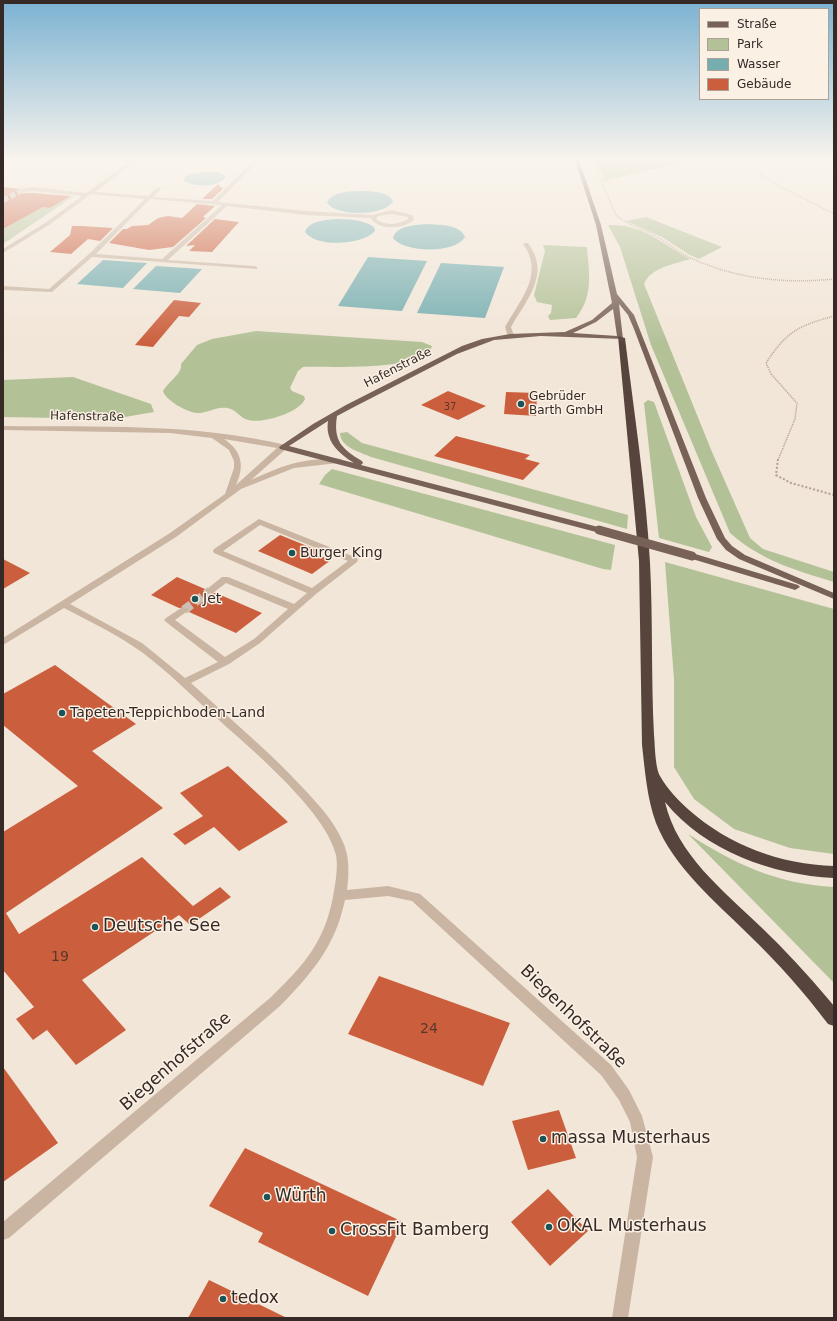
<!DOCTYPE html>
<html>
<head>
<meta charset="utf-8">
<style>
  body { margin:0 }
  #map { position:relative; width:837px; height:1321px; overflow:hidden; background:#f2e6d8; font-family:"DejaVu Sans",sans-serif }
  canvas { display:block }
  .frame { position:absolute; inset:0; border:4px solid #352a26; pointer-events:none }
  .legend { position:absolute; left:699px; top:8px; width:130px; height:92px; box-sizing:border-box; background:#faf0e4; border:1px solid #aba198; margin:0; padding:5px 7px; list-style:none; font-size:12px; color:#352a26 }
  .legend li { display:flex; align-items:center; gap:8px; height:20px }
  .legend b { width:20px; border:1px solid #aba198 }
</style>
</head>
<body>
<div id="map">
<canvas width="837" height="1321"></canvas>
<div class="frame"></div>
<ul class="legend">
<li><b style="height:5px;background:#786156"></b>Straße</li>
<li><b style="height:11px;background:#b3c197"></b>Park</li>
<li><b style="height:11px;background:#76aeb0"></b>Wasser</li>
<li><b style="height:11px;background:#cb5f3d"></b>Gebäude</li>
</ul>
</div>
<script>
const ctx = document.querySelector('canvas').getContext('2d');
ctx.lineJoin = 'round';
function paint(path, color) {
  ctx.fillStyle = color;
  ctx.fill(path, 'evenodd');
}
function stroke(path, color, width, dash) {
  ctx.strokeStyle = color;
  ctx.lineWidth = width;
  ctx.lineCap = dash ? 'butt' : 'round';
  ctx.setLineDash(dash || []);
  ctx.stroke(path);
}
function label(font, color, halo, rows, align = 'center') {
  ctx.font = font + ' "DejaVu Sans",sans-serif';
  ctx.lineWidth = 3;
  ctx.setLineDash([]);
  ctx.textBaseline = 'middle';
  ctx.strokeStyle = halo;
  ctx.fillStyle = color;
  for (const [text, x, y, turn = 0] of rows) {
    ctx.save();
    ctx.translate(x, y);
    ctx.rotate((+turn || 0) * Math.PI / 180);
    ctx.textAlign = isNaN(turn) ? turn : align;
    if (halo) ctx.strokeText(text, 0, 0);
    ctx.fillText(text, 0, 0);
    ctx.restore();
  }
}
paint(new Path2D(`
  M595 160H692L604 181Z
  M72 196H74L3 244V229L43 207 50 208Z
  M646 217 722 247 699 259 688 254 662 237 626 221Z
  M608 225C645 224 660 243 690 259 675 264 651 267 644 284L712 452 750 538 763 549 834 572V582C795 570 762 561 730 533L651 345 620 247Z
  M543 245 587 247C589 273 594 295 576 318L550 320 548 316 551 313 552 305 537 302 534 295 545 251Z
  M256 331 422 342 432 346C425 372 326 366 303 367L298 371 290 388 292 391 304 396 305 399C299 413 262 424 248 420 240 418 236 409 227 408 217 406 208 413 197 413 187 412 166 401 163 391 168 382 183 373 181 364L197 345 212 339Z
  M73 377 151 404 154 412 113 419 3 417V380Z
  M648 400 654 402 696 517 712 547 709 552 659 538 644 403Z
  M347 432 362 443 628 515 627 529 371 457C360 452 340 447 340 433Z
  M332 469 615 545 611 570 603 569 319 484 325 475Z
  M665 562 834 609V854L790 848 734 829 694 799 674 767V679Z
  M688 834C735 864 777 884 834 887V983Z`), '#b3c197');
paint(new Path2D(`
  M202 172C210 171 221 170 226 177 218 188 194 187 184 181L185 176Z
  M367 191C376 192 390 192 393 202 382 216 338 217 327 203 332 190 355 191 367 191Z
  M335 219C348 219 362 219 374 227L375 231C363 245 316 248 305 232 309 221 324 220 335 219Z
  M428 224C440 225 460 224 465 237 455 254 404 253 393 238 396 225 417 225 428 224Z
  M368 257 427 261 402 311 338 306Z
  M103 260 147 263 123 288 77 284Z
  M441 263 504 267 485 318 417 313Z
  M156 266 202 269 180 293 133 289Z`), '#76aeb0');
paint(new Path2D(`
  M218 184 223 189 212 199H202Z
  M3 187 20 189 23 193H34L71 196 50 208 43 207 3 229Z
  M197 204 215 206 203 217 206 218 173 247 149 250 109 243 123 229H127L132 226 148 225 158 218 168 216 182 218Z
  M215 219 239 222 212 252 189 251 195 245 186 246Z
  M72 226H81L113 228 100 241 88 239 71 254 50 252 70 235Z
  M174 300 201 303 189 317 179 316 153 347 135 345Z
  M448 391 486 406 458 420 421 405Z
  M506 392 537 393 536 416 504 414Z
  M456 436 530 455 525 459 540 463 523 480 434 456Z
  M280 535 322 552 318 555 331 560 312 574 258 551Z
  M3 559 30 573 3 589Z
  M177 577 205 589 204 591 206 594 216 593 262 613 236 633 189 612 190 610 188 607 179 608 151 595Z
  M55 665 136 724 92 751 163 808 6 913 19 934 142 857 193 906 220 887 231 897 190 925 179 915 82 980 126 1030 76 1065 47 1030 33 1040 16 1019 34 1007 3 970V832L78 786 3 725V694Z
  M228 766 288 822 239 851 214 827 185 845 173 834 203 816 180 793Z
  M379 976 510 1023 483 1086 348 1034Z
  M3 1067 58 1143 3 1182Z
  M559 1110 576 1158 528 1170 512 1121Z
  M245 1148 403 1222 368 1296 258 1242 263 1233 209 1206Z
  M548 1189 588 1231 550 1266 511 1222Z
  M209 1280 287 1318H188Z`), '#cb5f3d');
stroke(new Path2D(`
  M3 200 23 190`), '#ccc0b4', 5.5, [5.5, 2.5]);
stroke(new Path2D(`
  M184 610 210 591`), '#ccc0b4', 9, [9, 4.5]);
stroke(new Path2D(`
  M592 160 616 215C627 225 641 228 654 235 667 242 679 253 693 259 737 279 786 284 834 279
  M738 160 774 183 834 214
  M778 460 795 419 797 403 771 374 766 363C787 331 798 326 834 316`), '#b69f8e', 1.5, [1, 1]);
stroke(new Path2D(`
  M778 459 776 475 791 483 834 495`), '#b69f8e', 2, [2, 2]);
paint(new Path2D(`
  M132 160H137L95 192 148 196 158 187 161 189 153 197 213 201 254 160H259L218 202 306 211 373 215 391 210 412 215 414 220C404 229 378 231 371 218L306 215 227 206 168 260 255 266 257 267V269L92 257 52 292 3 290V286L49 289 89 254 145 199 91 194 49 225 3 253V249L45 223 82 196 34 191 23 192 21 189 34 187 86 193ZM150 199 222 205 162 259 96 254ZM391 214 408 217V219C399 225 385 226 376 219L378 216Z
  M524 243H528C551 274 527 299 511 327L514 336 511 338 508 336 505 327C520 300 545 274 523 244Z
  M3 426C97 427 194 423 286 445V449L251 480C278 468 293 461 322 459 328 459 335 458 341 459V463H338L294 468 241 489 176 537 70 604 142 643 185 678 218 662 166 622 164 620 166 618 181 608H187L189 610 175 620 225 657 254 639 288 609 226 583 213 593H207L205 591 207 589 222 577H228L294 604 307 593 214 553 213 551 214 549 259 519 357 558 358 560 357 562 316 594 260 643 229 664 191 683C229 718 269 751 304 789 318 804 334 821 342 840 350 856 349 873 347 890L388 886 420 894 611 1065 629 1090 642 1116 653 1157 628 1318H612L637 1157 630 1122 619 1100 601 1075 412 901 388 896 345 900C335 947 312 973 280 1006L9 1238 3 1240V1222L270 998C305 964 326 941 334 891 336 880 338 866 336 855 325 809 246 745 211 713 189 693 167 671 143 653 118 635 91 622 64 608L3 645V638L170 533 225 494 234 468V461L229 450 212 438 170 433 3 430ZM224 439 277 448 236 485C245 466 242 451 224 439ZM260 525 348 561 312 588 223 551Z`), '#cab5a3');
paint(new Path2D(`
  M575 160H579L601 225 617 294 634 315 706 498 725 538 732 546 745 555 834 593V599L739 559 726 550 717 539 698 498 634 329 628 315 619 304 623 339 541 336 494 340 457 354 352 408 337 416C333 441 342 449 362 461L363 463 361 465 602 528 603 530 602 532H596L280 449 279 447 313 424 346 405 462 346 482 339 510 334 565 332 592 320 612 303 596 225ZM613 309 617 336 573 333 596 322ZM328 421C325 441 338 453 354 463L289 446Z
  M692 553 798 585 800 587 795 590 792 589 689 558 688 556Z`), '#786156');
paint(new Path2D(`
  M618 336 625 338C634 413 646 488 650 563 653 620 651 677 654 735 655 745 655 767 660 776 667 789 679 801 689 810 730 846 780 864 834 866V878C772 875 705 851 665 802 677 855 724 891 761 927 785 950 808 975 829 1000L834 1006V1026L828 1024C804 992 778 963 749 935 716 902 674 868 656 823 647 799 645 771 642 745L639 561Z`), '#57443c');
stroke(new Path2D(`
  M599 530 692 556`), '#786156', 9);
const sky = ctx.createLinearGradient(0, 0, 0, 345);
sky.addColorStop(0, '#7ab2d2');
sky.addColorStop(0.46, '#f9f4ed');
sky.addColorStop(1, '#f9f4ed00');
ctx.fillStyle = sky;
ctx.fillRect(0, 0, 837, 345);
for (const [x, y, r, color] of [
  [521,404,4,"#1a5458"],
  [292,553,4,"#1a5458"],
  [195,599,4,"#1a5458"],
  [62,713,4,"#1a5458"],
  [95,927,4,"#1a5458"],
  [543,1139,4,"#1a5458"],
  [267,1197,4,"#1a5458"],
  [549,1227,4,"#1a5458"],
  [332,1231,4,"#1a5458"],
  [223,1299,4,"#1a5458"]
]) {
  const dot = new Path2D();
  dot.arc(x, y, r, 0, 2 * Math.PI);
  ctx.fillStyle = color;
  ctx.fill(dot);
  stroke(dot, '#faf0e4', 1.5);
}
label('10px', '#5a372c', null, [
  ["37",450,407]
]);
label('12px', '#352a26', '#faf0e4', [
  ["Hafenstraße",398,368,-27],
  ["Hafenstraße",87,417,1]
]);
label('12px', '#352a26', '#faf0e4', [
  ["Gebrüder",529,397],
  ["Barth GmbH",529,411]
], 'left');
label('14px', '#352a26', '#faf0e4', [
  ["Burger King",300,553],
  ["Jet",203,599],
  ["Tapeten-Teppichboden-Land",70,713]
], 'left');
label('14px', '#5a372c', null, [
  ["19",60,957],
  ["24",429,1029]
]);
label('17px', '#352a26', '#faf0e4', [
  ["Deutsche See",103,927],
  ["massa Musterhaus",551,1139],
  ["Würth",275,1197],
  ["OKAL Musterhaus",557,1227],
  ["CrossFit Bamberg",340,1231],
  ["tedox",231,1299]
], 'left');
label('17px', '#352a26', '#faf0e4', [
  ["Biegenhofstraße",573,1017,44],
  ["Biegenhofstraße",176,1062,-41]
]);
</script>
</body>
</html>
